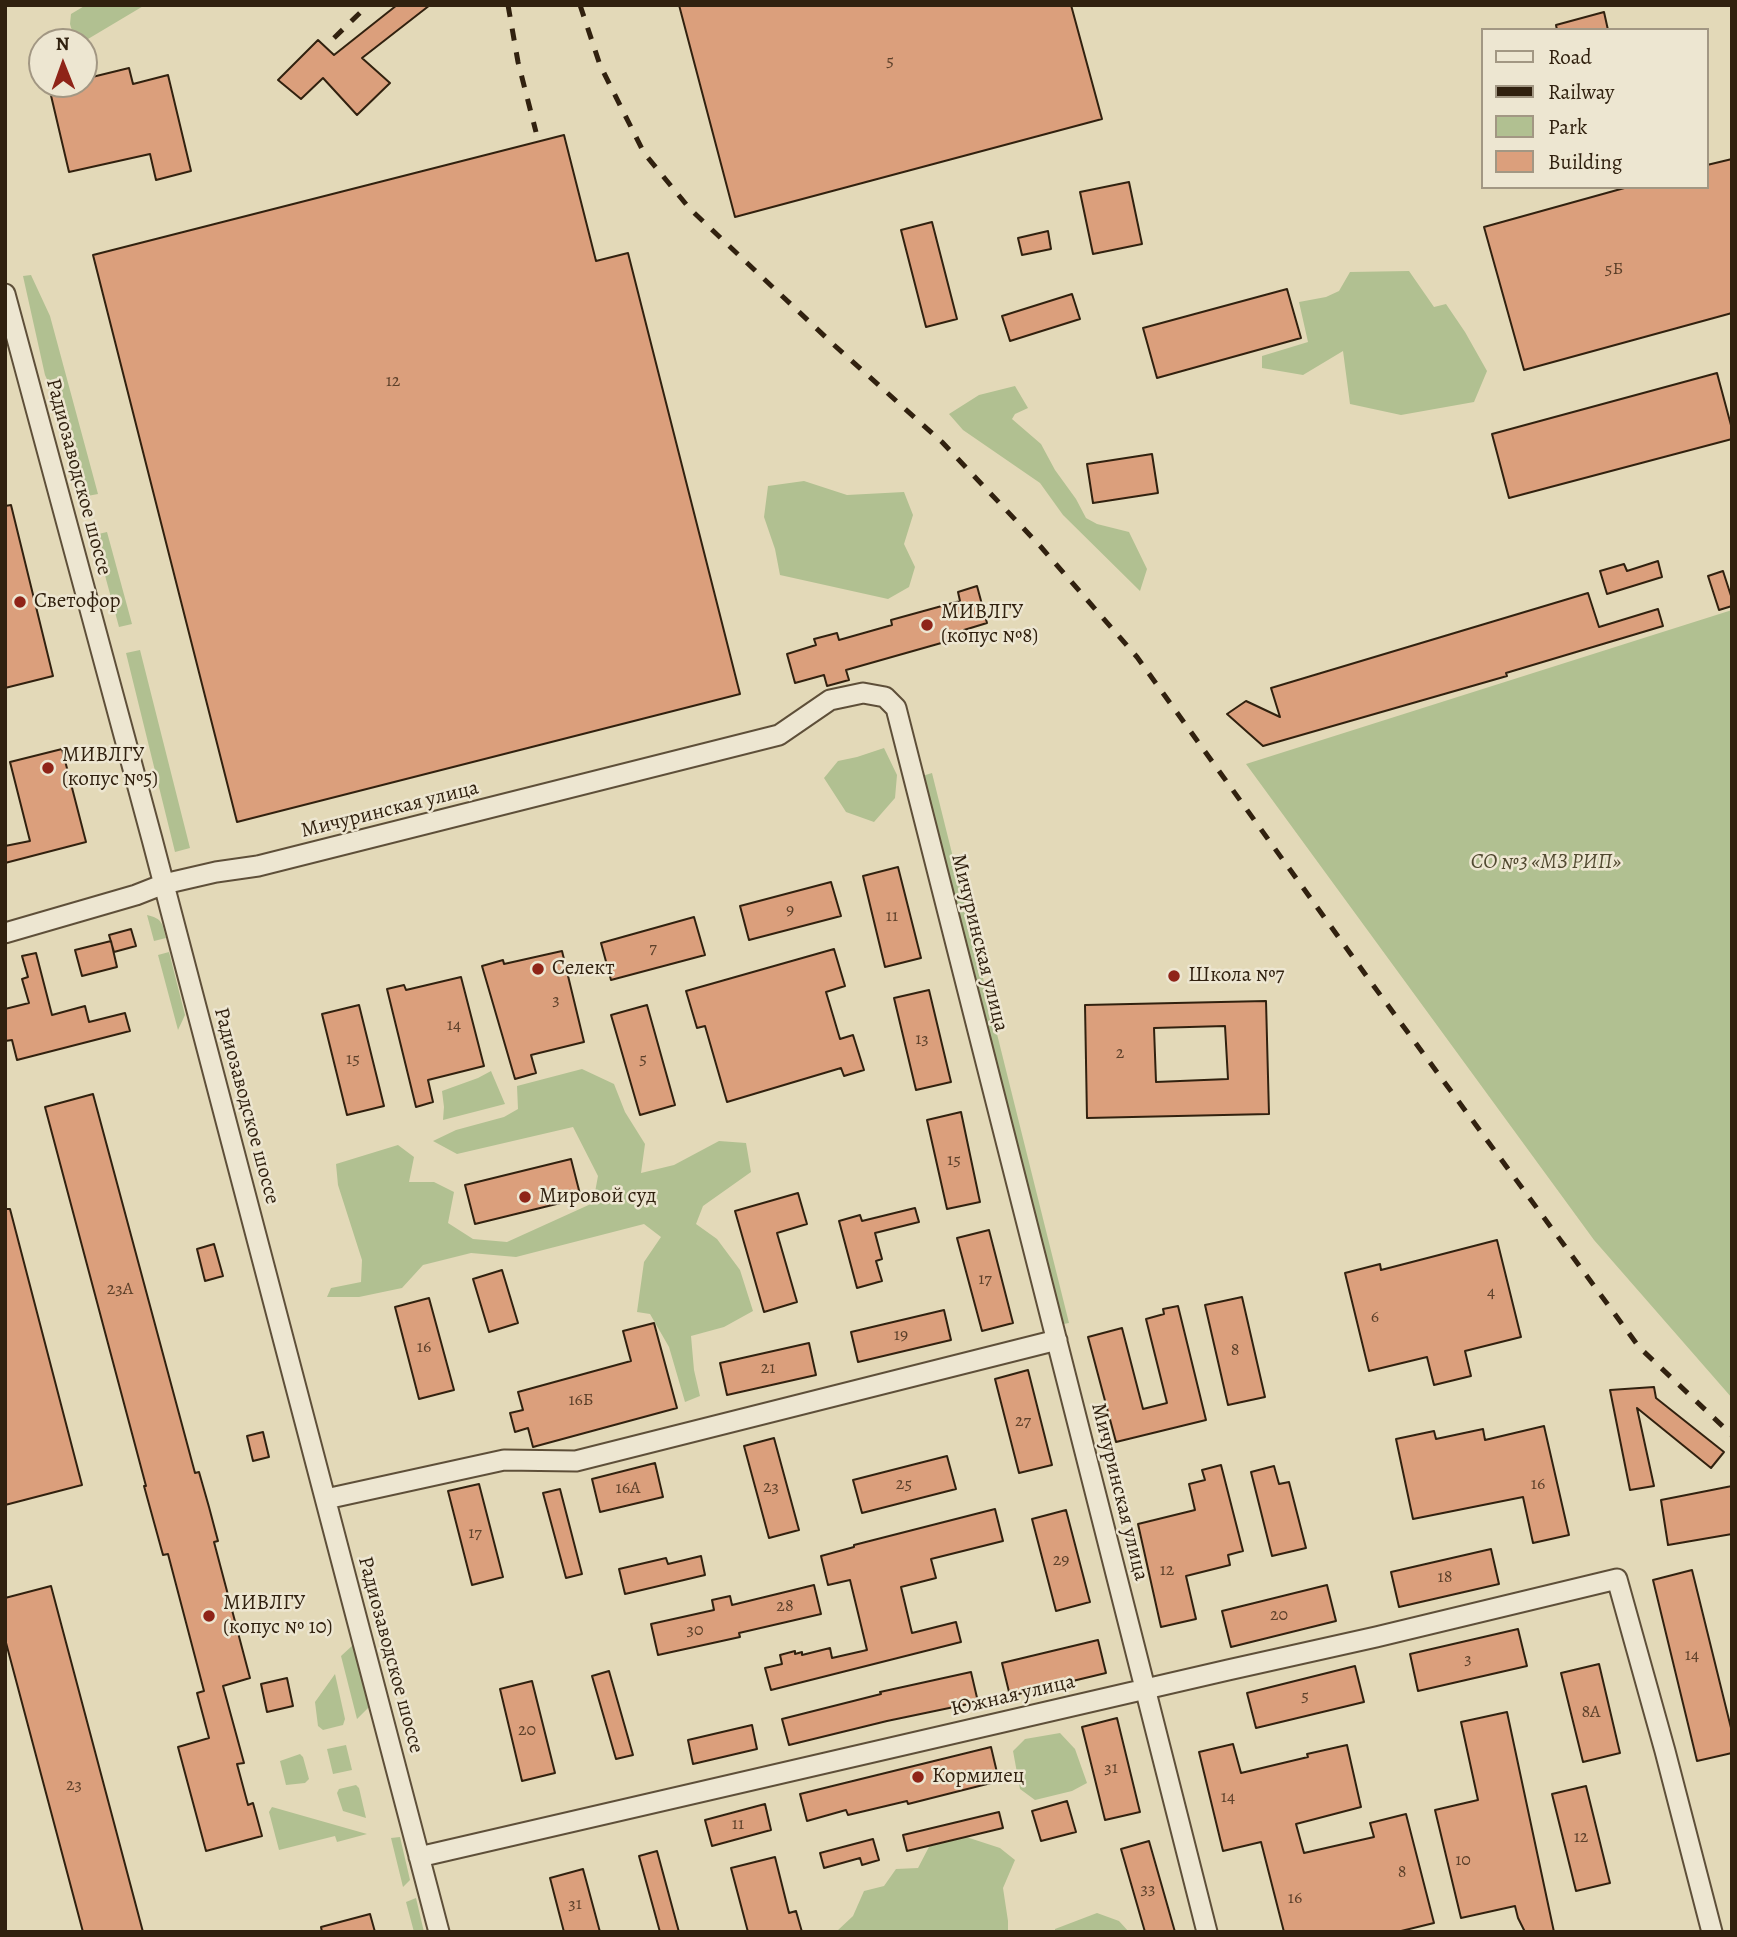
<!DOCTYPE html>
<html>
<head>
<meta charset="utf-8">
<style>
  body { margin:0 }
  #map { position:relative; width:1737px; height:1937px; overflow:hidden; background:#e3d9b8; font-family:Alegreya,serif }
  canvas { display:block }
  .frame { position:absolute; inset:0; border:7px solid #31210f; pointer-events:none }
  .legend { position:absolute; left:1481px; top:28px; width:228px; height:161px; box-sizing:border-box; background:#ede6d1; border:2px solid #a29783; margin:0; padding:9px 12px; list-style:none; font-size:21px; color:#31210f }
  .legend li { display:flex; align-items:center; gap:14px; height:35px }
  .legend b { width:35px; border:2px solid #a29783 }
  .north { position:absolute; left:28px; top:28px; width:70px; height:70px; box-sizing:border-box; background:#ede6d1; border:2px solid #a29783; border-radius:50%; rotate:359deg; font-size:19px; font-weight:700; line-height:28px; text-align:center; color:#31210f }
  .north::after { content:''; display:block; margin:auto; width:24px; height:32px; background:#8f2418; clip-path:polygon(50% 0,100% 100%,50% 72%,0 100%) }
</style>
</head>
<body>
<div id="map">
<canvas width="1737" height="1937"></canvas>
<div class="frame"></div>
<ul class="legend">
<li><b style="height:9px;background:#ede6d1"></b>Road</li>
<li><b style="height:9px;background:#31210f"></b>Railway</li>
<li><b style="height:19px;background:#b1c091"></b>Park</li>
<li><b style="height:19px;background:#db9f7c"></b>Building</li>
</ul>
<div class="north">N</div>
</div>
<script>
const ctx = document.querySelector('canvas').getContext('2d');
ctx.lineJoin = 'round';
function paint(path, color) {
  ctx.fillStyle = color;
  ctx.fill(path, 'evenodd');
}
function stroke(path, color, width, dash) {
  ctx.strokeStyle = color;
  ctx.lineWidth = width;
  ctx.lineCap = dash ? 'butt' : 'round';
  ctx.setLineDash(dash || []);
  ctx.stroke(path);
}
function label(font, color, halo, rows, align = 'center') {
  ctx.font = font + ' Alegreya,serif';
  ctx.lineWidth = 5;
  ctx.setLineDash([]);
  ctx.textBaseline = 'middle';
  ctx.strokeStyle = halo;
  ctx.fillStyle = color;
  for (const [text, x, y, turn = 0] of rows) {
    ctx.save();
    ctx.translate(x, y);
    ctx.rotate((+turn || 0) * Math.PI / 180);
    ctx.textAlign = isNaN(turn) ? turn : align;
    if (halo) ctx.strokeText(text, 0, 0);
    ctx.fillText(text, 0, 0);
    ctx.restore();
  }
}
paint(new Path2D(`
  M86 5H145L88 39 75 41 70 24 71 14Z
  M1409 271 1434 307 1446 304 1465 332 1487 371 1474 402 1401 415 1350 404 1343 351 1303 375 1262 368V356L1308 342 1299 302 1326 297 1339 291 1350 272Z
  M31 275 50 316 98 494 82 497 58 403 45 375 23 276Z
  M1015 386 1028 408 1015 414 1012 419 1041 444 1055 470 1076 499 1086 518 1097 524 1129 532 1147 569 1140 591 1063 515 1040 483 963 430 949 414 979 395Z
  M804 481 847 495 904 492 913 515 904 544 915 567 909 587 888 599 780 575 775 549 764 517 768 486Z
  M107 532 132 624 119 627 94 535Z
  M1732 610V1398L1594 1240 1246 764Z
  M140 650 190 848 175 852 126 653Z
  M884 748 897 775 895 798 874 822 846 812 824 778 838 761 857 757Z
  M932 773 1069 1323 1058 1325 919 777Z
  M147 915C163 919 162 923 166 938L154 941Z
  M169 952 185 1015 178 1030 158 955Z
  M582 1069 614 1084 625 1112 645 1144 641 1173 674 1165 719 1141 746 1143 751 1172 703 1206 696 1224 717 1239 740 1270 753 1311 724 1327 691 1336 694 1370 700 1396 685 1402 669 1347 650 1314 637 1312 644 1262 661 1237 644 1224 516 1257 471 1253 423 1265 402 1288 359 1297H327L331 1288 361 1282 362 1260 338 1185 336 1164 398 1145 414 1157 409 1182H434L454 1192 448 1223 473 1239 507 1242 593 1203 598 1176 573 1127 457 1154 433 1141 456 1130 504 1117 518 1109 517 1086Z
  M491 1071 505 1104 443 1120 444 1107 442 1091 478 1078Z
  M353 1645 369 1707 357 1719 341 1656Z
  M335 1674 345 1719 343 1725 323 1730 318 1726 315 1702Z
  M1060 1733 1075 1749 1087 1783 1072 1791 1035 1800 1020 1789 1013 1751 1025 1739Z
  M346 1745 352 1770 333 1774 327 1749Z
  M300 1754 303 1757 309 1779 305 1783 286 1785 280 1761Z
  M356 1785 359 1788 366 1818 343 1811 337 1793 339 1789Z
  M272 1807 367 1834 337 1842 335 1836 279 1850 269 1812Z
  M954 1833 1000 1848 1015 1860 1003 1888 1008 1921V1932H836L853 1916 864 1891 884 1886 896 1869 918 1868 931 1843Z
  M400 1837 410 1880 403 1887 391 1838Z
  M416 1898 424 1932H414L406 1902Z
  M1097 1913 1119 1921 1129 1932H1055V1929Z`), '#b1c091');
const building = new Path2D(`
  M397 5H430L362 58 390 83 357 115 323 78 301 99 278 80 318 40 334 55Z
  M679 5H1071L1102 119 735 217Z
  M1604 12 1608 30H1557L1556 25Z
  M129 68 133 84 168 75 191 171 156 180 150 154 69 172 49 87 62 84H84V79Z
  M564 135 596 261 628 253 740 694 237 822 93 255Z
  M1732 159V313L1524 370 1484 227 1628 187H1707V165Z
  M1129 182 1142 244 1093 254 1080 192Z
  M932 222 957 319 926 327 901 230Z
  M1048 231 1051 249 1022 255 1018 238Z
  M1287 289 1301 338 1157 378 1143 328Z
  M1072 294 1080 319 1010 341 1002 316Z
  M1717 373 1732 429V439L1509 498 1492 434Z
  M1152 454 1158 493 1093 503 1087 464Z
  M11 505 53 676 5 688V506Z
  M1658 561 1662 577 1607 594 1600 571 1624 564 1627 571Z
  M1723 571 1732 599V606L1719 610 1708 576Z
  M977 586 987 623 964 630 966 636 846 670 849 680 827 686 824 675 795 683 787 654 816 645 814 639 837 633 839 640 892 625 891 620 960 601 958 592Z
  M1588 593 1599 627 1658 609 1663 626 1506 673 1507 676 1263 746 1227 714 1246 701 1280 717 1271 688Z
  M62 749 86 842 5 863V846L30 841 10 762Z
  M898 867 921 958 885 967 863 876Z
  M831 882 841 916 749 940 740 906Z
  M694 917 705 955 611 980 601 943Z
  M131 929 136 946 114 952 109 935Z
  M111 941 117 967 82 976 75 950Z
  M834 949 845 986 826 992 840 1039 853 1035 864 1070 844 1076 841 1068 727 1102 705 1026 697 1028 686 991Z
  M562 951 584 1042 531 1055 536 1073 515 1079 482 966 503 960 504 964Z
  M36 953 52 1015 85 1006 89 1022 125 1013 130 1031 17 1060 12 1040 5 1041V1009L29 1003 22 979 28 977 22 956Z
  M461 977 484 1066 428 1080 433 1102 416 1107 387 989 404 985 406 990Z
  M929 990 951 1082 916 1090 894 998Z
  M1266 1001 1269 1114 1087 1118 1085 1005ZM1225 1026 1228 1079 1156 1082 1154 1028Z
  M359 1005 384 1106 347 1115 322 1014Z
  M647 1005 675 1105 640 1115 611 1015Z
  M93 1094 195 1473 199 1472 209 1507 218 1541 214 1542 250 1678 223 1686 244 1763 237 1764 248 1805 253 1803 262 1836 206 1851 178 1747 209 1738 197 1693 204 1691 168 1554 163 1555 144 1486H146L45 1107Z
  M961 1112 980 1202 947 1209 927 1120Z
  M571 1159 581 1198 475 1224 465 1185Z
  M798 1193 807 1224 777 1233 797 1302 764 1312 735 1211Z
  M915 1208 919 1222 875 1233 882 1259 876 1261 882 1281 857 1288 839 1221 860 1215 862 1221Z
  M5 1209H10L82 1485 5 1505Z
  M989 1230 1013 1323 982 1331 957 1238Z
  M1497 1240 1521 1337 1465 1351 1471 1376 1434 1385 1427 1357 1369 1371 1345 1273 1380 1264 1381 1270Z
  M214 1244 223 1276 205 1281 197 1249Z
  M502 1270 518 1323 489 1332 473 1279Z
  M1242 1297 1265 1397 1228 1405 1205 1305Z
  M429 1298 454 1390 419 1399 395 1307Z
  M1178 1306 1206 1420 1116 1442 1088 1337 1122 1328 1143 1409 1167 1403 1146 1319 1164 1314 1163 1309Z
  M944 1310 951 1340 858 1362 851 1332Z
  M654 1323 677 1408 533 1447 528 1428 515 1432 510 1413 523 1410 518 1392 631 1361 623 1331Z
  M809 1343 816 1375 727 1395 720 1363Z
  M1028 1370 1052 1465 1019 1473 995 1379Z
  M1654 1387 1656 1398 1724 1452 1711 1468 1637 1408 1654 1486 1630 1490 1610 1390Z
  M1544 1426 1569 1535 1533 1543 1523 1497 1413 1519 1396 1439 1434 1431 1436 1439 1483 1429 1485 1440Z
  M263 1432 269 1457 253 1461 247 1436Z
  M774 1438 799 1530 769 1538 744 1446Z
  M947 1456 956 1489 862 1513 853 1480Z
  M655 1463 663 1497 600 1512 592 1479Z
  M1221 1465 1243 1551 1228 1555 1230 1565 1186 1576 1196 1619 1161 1627 1138 1524 1195 1510 1189 1484 1205 1480 1202 1470Z
  M1274 1466 1279 1484 1289 1482 1306 1548 1272 1556 1251 1472Z
  M479 1484 503 1577 472 1585 448 1491Z
  M1732 1486V1534L1668 1545 1661 1500Z
  M560 1489 582 1574 566 1578 543 1493Z
  M995 1509 1003 1541 931 1559 936 1578 901 1587 912 1633 956 1622 961 1642 771 1690 765 1668 782 1664 780 1655 795 1651V1654L802 1652V1655L830 1648 832 1658 867 1650 850 1580 828 1585 821 1556 854 1547V1545Z
  M1066 1510 1090 1602 1056 1611 1032 1519Z
  M1491 1549 1499 1584 1399 1607 1391 1572Z
  M701 1556 705 1575 625 1594 619 1569 666 1558 668 1564Z
  M1692 1570 1732 1732V1753L1697 1761 1653 1580Z
  M814 1585 821 1614 739 1633 740 1637 658 1655 651 1624 714 1610 712 1600 730 1596 732 1605Z
  M1327 1585 1336 1621 1231 1647 1222 1611Z
  M51 1586 143 1932H83L5 1639V1598Z
  M1518 1629 1527 1666 1418 1691 1410 1654Z
  M1098 1640 1106 1673 1010 1696 1002 1663Z
  M1599 1664 1620 1753 1583 1762 1561 1673Z
  M1355 1666 1364 1702 1256 1728 1247 1693Z
  M609 1671 633 1755 616 1759 592 1676Z
  M971 1672 978 1702 887 1721 789 1745 782 1719 881 1694 880 1692Z
  M287 1678 293 1706 267 1712 261 1684Z
  M532 1681 555 1773 522 1781 500 1689Z
  M1507 1712 1554 1932H1525L1518 1918 1515 1906 1461 1918 1435 1810 1478 1800 1461 1722Z
  M1117 1718 1140 1812 1105 1820 1082 1727Z
  M752 1725 757 1749 693 1764 688 1740Z
  M1233 1744 1241 1773 1308 1757 1307 1754 1347 1745 1361 1807 1296 1824 1304 1853 1374 1837 1370 1823 1406 1814 1434 1923 1397 1932H1284L1261 1842 1223 1851 1199 1752Z
  M991 1747 999 1781 908 1804 907 1801 848 1815 846 1810 807 1821 800 1794Z
  M1586 1786 1610 1883 1576 1891 1552 1794Z
  M1067 1801 1076 1832 1041 1841 1032 1811Z
  M765 1804 771 1830 712 1846 705 1820Z
  M999 1812 1003 1828 907 1851 903 1835Z
  M873 1839 879 1860 862 1865 860 1858 824 1868 820 1853Z
  M1149 1841 1175 1932H1145L1121 1849Z
  M657 1851 679 1932H660L639 1856Z
  M775 1857 789 1913 796 1911 802 1932H748L731 1868Z
  M583 1869 600 1932H564L550 1878Z
  M370 1914 375 1932H322L321 1927Z`);
paint(building, '#db9f7c');
stroke(building, '#31210f', 2);
const minor = new Path2D(`
  M5 294 152 839 439 1932
  M5 933 136 895 164 884 216 872 258 866 779 735 830 700 863 693 885 697 896 708 1207 1932
  M326 1499 504 1460 576 1461 1057 1340
  M419 1857 1228 1670 1376 1637 1617 1579 1665 1751 1712 1932`);
stroke(minor, '#5e4f39', 23);
stroke(minor, '#ede6d1', 19);
stroke(new Path2D(`
  M508 5 518 62 536 132
  M580 5 600 65 644 153 690 209 834 345 942 442 1041 547 1137 657 1373 985 1639 1347 1732 1435
  M334 38 368 5`), '#31210f', 5, [12, 12]);
for (const [x, y, r, color] of [
  [20,602,7,"#8f2418"],
  [927,625,7,"#8f2418"],
  [48,768,7,"#8f2418"],
  [538,969,7,"#8f2418"],
  [1174,976,7,"#8f2418"],
  [525,1197,7,"#8f2418"],
  [209,1616,7,"#8f2418"],
  [918,1777,7,"#8f2418"]
]) {
  const dot = new Path2D();
  dot.arc(x, y, r, 0, 2 * Math.PI);
  ctx.fillStyle = color;
  ctx.fill(dot);
  stroke(dot, '#ede6d1', 2.5);
}
label('18px', '#5c402a', null, [
  ["5",890,62],
  ["5Б",1614,270],
  ["12",393,382],
  ["9",790,911],
  ["11",892,917],
  ["7",653,949],
  ["3",556,1001],
  ["14",454,1026],
  ["13",922,1040],
  ["2",1120,1054],
  ["15",353,1060],
  ["5",643,1060],
  ["15",954,1161],
  ["17",985,1280],
  ["23А",120,1290],
  ["4",1491,1293],
  ["6",1375,1318],
  ["19",901,1336],
  ["16",424,1348],
  ["8",1235,1351],
  ["21",768,1369],
  ["16Б",581,1401],
  ["27",1023,1422],
  ["25",904,1485],
  ["16",1538,1485],
  ["23",771,1488],
  ["16А",628,1489],
  ["17",475,1534],
  ["29",1061,1561],
  ["12",1167,1571],
  ["18",1445,1578],
  ["28",785,1607],
  ["20",1279,1616],
  ["30",695,1631],
  ["14",1692,1656],
  ["3",1468,1660],
  ["5",1305,1697],
  ["8А",1591,1713],
  ["20",527,1731],
  ["31",1111,1769],
  ["23",74,1786],
  ["14",1228,1798],
  ["11",738,1825],
  ["12",1581,1838],
  ["10",1463,1861],
  ["8",1402,1873],
  ["33",1148,1890],
  ["16",1295,1899],
  ["31",575,1905]
]);
label('21px', '#31210f', '#ede6d1', [
  ["Радиозаводское шоссе",78,477,75],
  ["Мичуринская улица",390,810,-14],
  ["Мичуринская улица",979,943,76],
  ["Радиозаводское шоссе",246,1106,75],
  ["Мичуринская улица",1119,1492,76],
  ["Радиозаводское шоссе",390,1655,75],
  ["Южная улица",1013,1696,-13]
]);
label('21px', '#31210f', '#ede6d1', [
  ["Светофор",34,602],
  ["МИВЛГУ",941,613],
  ["(копус №8)",941,637],
  ["МИВЛГУ",62,756],
  ["(копус №5)",62,780],
  ["Селект",552,969],
  ["Школа №7",1188,976],
  ["Мировой суд",539,1197],
  ["МИВЛГУ",223,1604],
  ["(копус № 10)",223,1628],
  ["Кормилец",932,1777]
], 'left');
label('italic 21px', '#514930', '#ede6d1', [
  ["СО №3 «МЗ РИП»",1546,863]
]);
</script>
</body>
</html>
